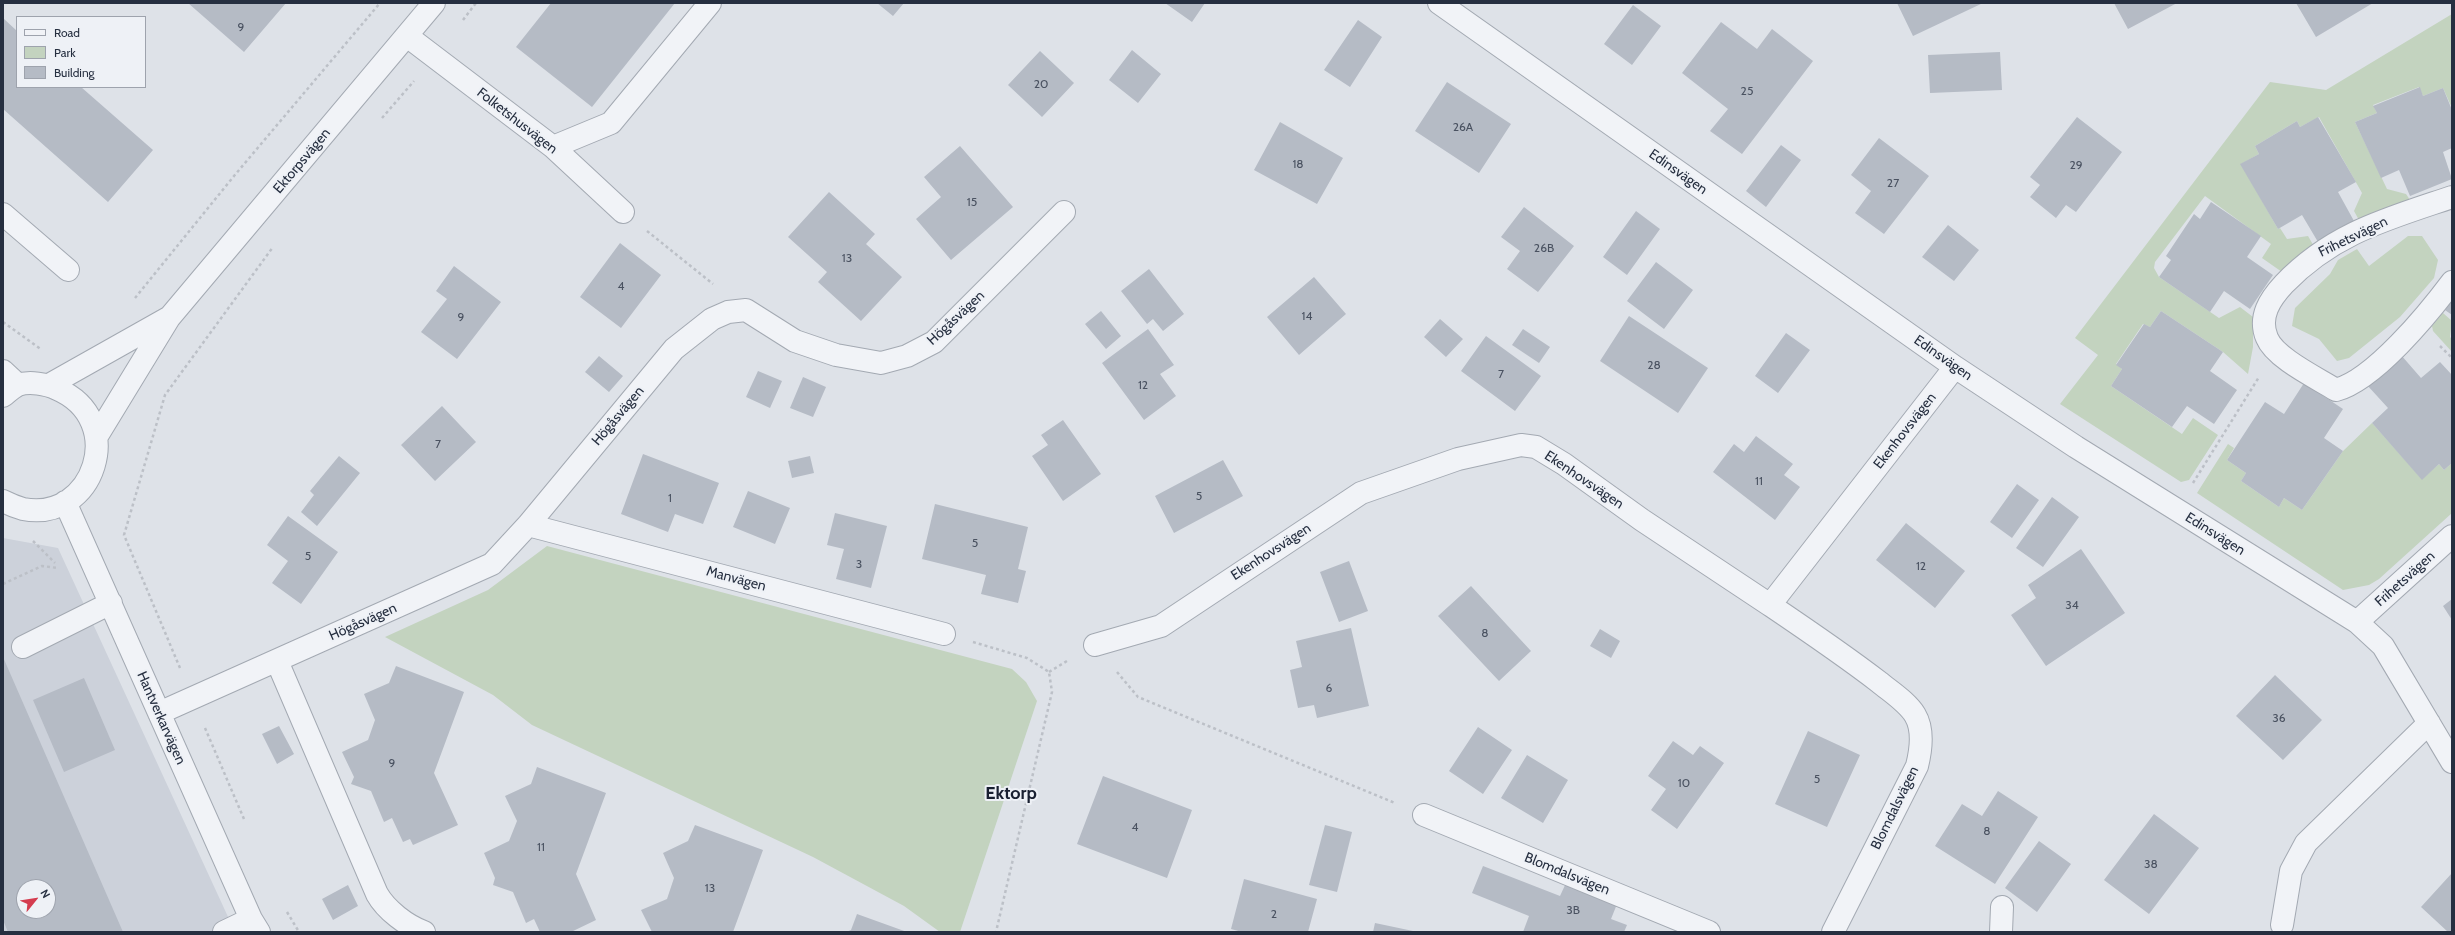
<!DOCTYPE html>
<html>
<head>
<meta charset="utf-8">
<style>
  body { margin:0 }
  #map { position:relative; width:2455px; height:935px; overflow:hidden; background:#dee2e8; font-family:Cabin,sans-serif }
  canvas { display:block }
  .frame { position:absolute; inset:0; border:4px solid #262f40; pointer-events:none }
  .legend { position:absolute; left:16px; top:16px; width:130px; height:72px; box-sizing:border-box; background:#eef1f6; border:1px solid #9ea3ad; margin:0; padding:5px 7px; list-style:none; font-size:12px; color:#262f40 }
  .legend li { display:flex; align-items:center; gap:8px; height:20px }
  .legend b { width:20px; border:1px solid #9ea3ad }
  .north { position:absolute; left:16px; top:879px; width:40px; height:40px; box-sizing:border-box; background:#eef1f6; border:1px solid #9ea3ad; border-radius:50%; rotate:60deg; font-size:11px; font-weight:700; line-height:16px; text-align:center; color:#262f40 }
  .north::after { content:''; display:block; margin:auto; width:14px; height:18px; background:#d43c4f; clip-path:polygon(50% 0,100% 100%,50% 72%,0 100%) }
</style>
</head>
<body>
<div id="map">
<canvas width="2455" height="935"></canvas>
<div class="frame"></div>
<ul class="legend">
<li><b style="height:5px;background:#f1f3f7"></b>Road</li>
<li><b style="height:11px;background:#c3d3bf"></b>Park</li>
<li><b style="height:11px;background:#b5bbc5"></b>Building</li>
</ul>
<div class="north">N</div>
</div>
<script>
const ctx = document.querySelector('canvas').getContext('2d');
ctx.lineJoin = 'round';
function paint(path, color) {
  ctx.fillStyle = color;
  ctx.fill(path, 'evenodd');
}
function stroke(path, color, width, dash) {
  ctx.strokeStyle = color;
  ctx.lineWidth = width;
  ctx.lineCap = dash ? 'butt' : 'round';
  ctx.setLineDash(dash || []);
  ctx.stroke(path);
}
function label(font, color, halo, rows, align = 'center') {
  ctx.font = font + ' Cabin,sans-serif';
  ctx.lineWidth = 4;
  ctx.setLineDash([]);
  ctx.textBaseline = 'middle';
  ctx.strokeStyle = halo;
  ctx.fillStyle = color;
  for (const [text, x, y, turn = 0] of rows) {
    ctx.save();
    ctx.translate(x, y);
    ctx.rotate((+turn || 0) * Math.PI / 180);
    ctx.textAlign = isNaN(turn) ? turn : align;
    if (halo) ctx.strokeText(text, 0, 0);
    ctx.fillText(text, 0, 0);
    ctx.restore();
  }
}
paint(new Path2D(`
  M3 538 58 548 235 932H3ZM24 887H48V911H24Z`), '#ccd1da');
paint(new Path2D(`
  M2452 14V108L2443 88 2423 96 2419 87 2373 105 2377 113 2355 122 2387 189 2406 194 2412 203 2360 222 2354 211 2362 193 2319 117 2300 127 2297 121 2255 146 2259 154 2241 164 2278 229 2280 228 2287 239 2308 236 2315 248 2291 262 2282 272 2262 258 2271 244 2205 196 2155 262 2154 268 2159 277 2219 318 2240 307 2253 317V347L2248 374 2223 352 2161 311 2150 327 2143 324 2116 364 2122 369 2111 386 2182 434 2193 418 2218 435 2189 480 2181 482 2060 404 2098 355 2075 338 2270 82 2326 90Z
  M2408 236H2422L2438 260 2434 278 2400 317 2349 358 2337 361 2319 339 2292 326 2295 308 2330 274 2338 260 2357 249 2369 266Z
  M2443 313 2452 321 2450 337 2452 339V352L2433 331 2432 326Z
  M2372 423 2422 479 2439 464 2444 470 2452 463V513L2379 579 2369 585 2343 590 2197 493 2228 444 2234 448 2227 460 2246 473 2241 481 2279 507 2284 498 2302 510 2343 451Z
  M547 546 1012 669 1026 682 1037 701 960 932H940L904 906 813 857 532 725 493 695 385 637 488 590Z`), '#c3d3bf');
paint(new Path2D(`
  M188 3H286L244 52Z
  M551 3H675L592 107 516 47Z
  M877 3H904L893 16Z
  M1165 3H1205L1192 22Z
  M1897 3H1983L1913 36Z
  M2114 3H2177L2128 29Z
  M2296 3H2373L2316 37Z
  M1633 5 1661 26 1632 65 1604 44Z
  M3 18 17 31V87H81L153 150 108 202 3 109Z
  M1358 20 1382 37 1350 87 1324 70Z
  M1721 22 1757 49 1772 29 1813 61 1742 154 1710 131 1728 109 1682 73Z
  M1132 50 1161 74 1138 103 1109 80Z
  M1040 51 1074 83 1042 117 1008 85Z
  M2000 52 2002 90 1930 93 1928 55Z
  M1447 82 1511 124 1479 173 1415 131Z
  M2420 87 2423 96 2443 88 2452 110V148L2443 152 2452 179 2410 196 2399 170 2381 178 2355 122 2377 113 2373 106Z
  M2077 117 2122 152 2076 212 2066 205 2056 218 2030 197 2040 185 2030 177Z
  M2318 117 2356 182 2338 192 2354 221 2318 242 2302 215 2278 229 2240 164 2259 154 2255 146 2297 121 2300 127Z
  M1280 122 1343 158 1317 204 1254 170Z
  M1879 138 1929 176 1884 234 1855 213 1871 191 1851 175Z
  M1781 145 1801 160 1766 207 1746 191Z
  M960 146 1013 207 951 260 916 219 941 197 924 177Z
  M829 192 875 234 866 244 902 277 861 321 818 282 827 272 788 237Z
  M2211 202 2261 236 2247 257 2273 275 2250 309 2224 291 2210 312 2159 277 2171 260 2166 256 2194 214 2200 219Z
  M1524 207 1574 246 1538 292 1507 269 1520 251 1501 237Z
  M1636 211 1660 229 1627 275 1603 257Z
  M1948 225 1979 250 1954 281 1922 257Z
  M620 243 661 275 621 328 580 297Z
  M1656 262 1693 290 1664 329 1627 301Z
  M454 266 501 302 457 359 421 332 447 299 436 291Z
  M1149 269 1184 314 1163 331 1153 319 1147 324 1121 291Z
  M1314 277 1346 314 1299 355 1267 317Z
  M2452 300V315L2445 310Z
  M1101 311 1121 336 1106 349 1085 324Z
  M2161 311 2223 352 2210 371 2237 390 2214 424 2187 406 2172 427 2111 386 2122 369 2116 365 2144 324 2150 327Z
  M1629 316 1708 368 1678 413 1600 361Z
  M1440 319 1463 339 1446 357 1424 337Z
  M1148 329 1174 365 1160 374 1176 396 1144 420 1102 363Z
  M1523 329 1550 347 1539 363 1512 345Z
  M1786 333 1810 350 1778 393 1755 376Z
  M1486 336 1541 376 1515 411 1461 371Z
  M2401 355 2421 378 2440 362 2452 375V463L2444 470 2439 464 2422 480 2372 423 2388 408 2367 385Z
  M599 356 623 376 609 392 585 372Z
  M758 371 782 381 770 408 746 397Z
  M803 377 826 387 813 417 790 408Z
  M2304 383 2343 409 2324 438 2343 451 2302 510 2284 498 2279 507 2241 481 2246 473 2227 460 2265 402 2284 414Z
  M442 406 476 442 435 481 401 445Z
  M1063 420 1101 474 1063 501 1032 456 1048 445 1041 435Z
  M1756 436 1793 464 1784 475 1800 487 1775 520 1713 472 1734 444 1744 452Z
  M643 454 719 483 703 524 675 514 668 532 621 514Z
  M339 456 360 473 317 526 301 512 314 495 310 491Z
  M810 456 814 473 792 478 788 461Z
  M1223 460 1243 496 1174 533 1155 496Z
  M2017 484 2039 500 2012 538 1990 522Z
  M748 491 790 508 775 544 733 527Z
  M2052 497 2079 517 2043 567 2016 548Z
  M935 504 1028 527 1018 569 1026 571 1018 603 981 594 986 575 922 559Z
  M835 513 887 526 871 588 836 579 844 549 827 545Z
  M288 516 338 552 301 604 272 583 288 561 267 545Z
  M1906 523 1965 571 1935 608 1876 560Z
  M2081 549 2125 613 2046 666 2011 615 2036 598 2028 585Z
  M1349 561 1368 611 1339 622 1320 572Z
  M1471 586 1531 651 1499 681 1438 616Z
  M2452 599V620L2443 606Z
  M1351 628 1369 706 1317 718 1314 705 1298 708 1290 670 1302 667 1296 641Z
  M1600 629 1620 641 1611 658 1590 646Z
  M3 657 123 932H8L3 920ZM24 887H48V911H24Z
  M396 666 464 692 434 773 458 825 413 845 410 839 403 842 392 818 384 822 371 791 351 784 354 777 342 752 368 740 375 720 364 694 389 683Z
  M2275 675 2322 720 2283 760 2236 716Z
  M84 678 115 750 64 772 33 700Z
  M279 726 294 754 277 764 262 734Z
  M1478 727 1512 750 1483 794 1449 771Z
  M1808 731 1860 755 1827 827 1775 804Z
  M1673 741 1693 755 1700 746 1724 763 1677 829 1651 810 1666 789 1648 776Z
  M1527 755 1568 780 1543 823 1501 798Z
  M537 767 606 793 576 874 596 920 571 932H540L534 919 526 923 513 892 493 885 495 878 484 853 509 841 517 821 505 796 531 784Z
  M1103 776 1192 810 1167 878 1077 844Z
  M1998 791 2038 817 1995 884 1935 846 1962 804 1982 816Z
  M2154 814 2199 848 2149 914 2104 880Z
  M695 825 763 850 733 932H652L641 910 667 899 674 878 663 853 688 841Z
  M1325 825 1352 832 1337 892 1309 885Z
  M2039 841 2071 864 2037 912 2005 888Z
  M1483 866 1560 896 1566 883 1617 904 1611 919 1627 925 1624 932H1523L1529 916 1472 893Z
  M2452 873V932H2448L2421 907Z
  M1244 879 1317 899 1308 932H1242L1231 929Z
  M348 885 358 906 333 920 322 899Z
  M857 914 907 932H846L851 930Z
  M1375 923 1413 931V932H1373Z`), '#b5bbc5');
const minor = new Path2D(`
  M1439 3 1955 367 2076 447 2357 622 2383 646 2452 762
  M407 36 553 147 623 212
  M553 147 611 123 710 3
  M2452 197C2387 219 2333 233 2284 284 2270 299 2258 317 2267 338 2275 358 2317 378 2336 390 2374 380 2428 314 2452 282
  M3 214 68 270
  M3 371 18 385
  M49 385 168 318
  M3 396C8 392 13 387 18 385 29 381 47 384 57 389 129 420 94 523 23 509 16 507 9 504 3 501
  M97 436 169 318 434 3
  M65 502 251 919 259 932
  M528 525 944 634
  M1770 605C1807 630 1844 655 1879 682 1891 692 1907 702 1915 715 1924 730 1921 750 1917 766L1833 932
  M2357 622 2452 536
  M1095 645 1161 626 1361 493 1458 459 1521 445 1536 447 1564 464 1642 520 1770 605 1955 367
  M23 647 111 603
  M277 661 377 894C386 910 407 926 424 932
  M159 713 492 564 528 525 674 349 712 319 728 312 746 310 795 341 836 355 881 363 907 356 934 342 1064 212
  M1424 815 1709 932
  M2282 925 2291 871 2306 843 2429 723
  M224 932 251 919
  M2001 932 2002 907`);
stroke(minor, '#a3a9b2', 24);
stroke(new Path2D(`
  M463 20 476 3
  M382 118 414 81
  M647 231 713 284
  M135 298 234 176 380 3
  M3 322 42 350
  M2440 346 2452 358
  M2193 483 2259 377
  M33 541 55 563
  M3 584 42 566 58 568
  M973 642 1027 658 1049 672 1052 692 996 932
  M180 668 124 535 165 395 273 247
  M1049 672 1067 661
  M1117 672 1138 697 1395 803
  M205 728 244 819
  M287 912 299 932`), '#bcc0c7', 2.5, [3, 3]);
stroke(minor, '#f1f3f7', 22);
label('12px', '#4a5261', null, [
  ["9",241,27],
  ["20",1041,84],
  ["25",1747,91],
  ["26A",1463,127],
  ["18",1298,164],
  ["29",2076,165],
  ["27",1893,183],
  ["15",972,202],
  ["26B",1544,248],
  ["13",847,258],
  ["4",621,286],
  ["14",1307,316],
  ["9",461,317],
  ["28",1654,365],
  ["7",1501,374],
  ["12",1143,385],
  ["7",438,444],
  ["11",1759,481],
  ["5",1199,496],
  ["1",670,498],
  ["5",975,543],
  ["5",308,556],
  ["3",859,564],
  ["12",1921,566],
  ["34",2072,605],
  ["8",1485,633],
  ["6",1329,688],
  ["36",2279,718],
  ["9",392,763],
  ["5",1817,779],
  ["10",1684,783],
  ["4",1135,827],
  ["8",1987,831],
  ["11",541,847],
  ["38",2151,864],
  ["13",710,888],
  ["3B",1573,910],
  ["2",1274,914]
]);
label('14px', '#262f40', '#eef1f6', [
  ["Folketshusvägen",517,121,38],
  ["Ektorpsvägen",302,161,-50],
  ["Edinsvägen",1678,172,35],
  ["Frihetsvägen",2353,237,-26],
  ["Högåsvägen",956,318,-43],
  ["Edinsvägen",1943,358,35],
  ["Högåsvägen",618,416,-50],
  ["Ekenhovsvägen",1905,431,-52],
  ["Ekenhovsvägen",1584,480,34],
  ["Edinsvägen",2215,534,32],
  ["Ekenhovsvägen",1271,552,-33],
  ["Manvägen",736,579,15],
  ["Frihetsvägen",2405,579,-42],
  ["Högåsvägen",363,622,-24],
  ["Hantverkarvägen",161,718,66],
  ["Blomdalsvägen",1895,808,-64],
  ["Blomdalsvägen",1567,874,22]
]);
label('bold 18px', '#192031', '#eef1f6', [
  ["Ektorp",1011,794]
]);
</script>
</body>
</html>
